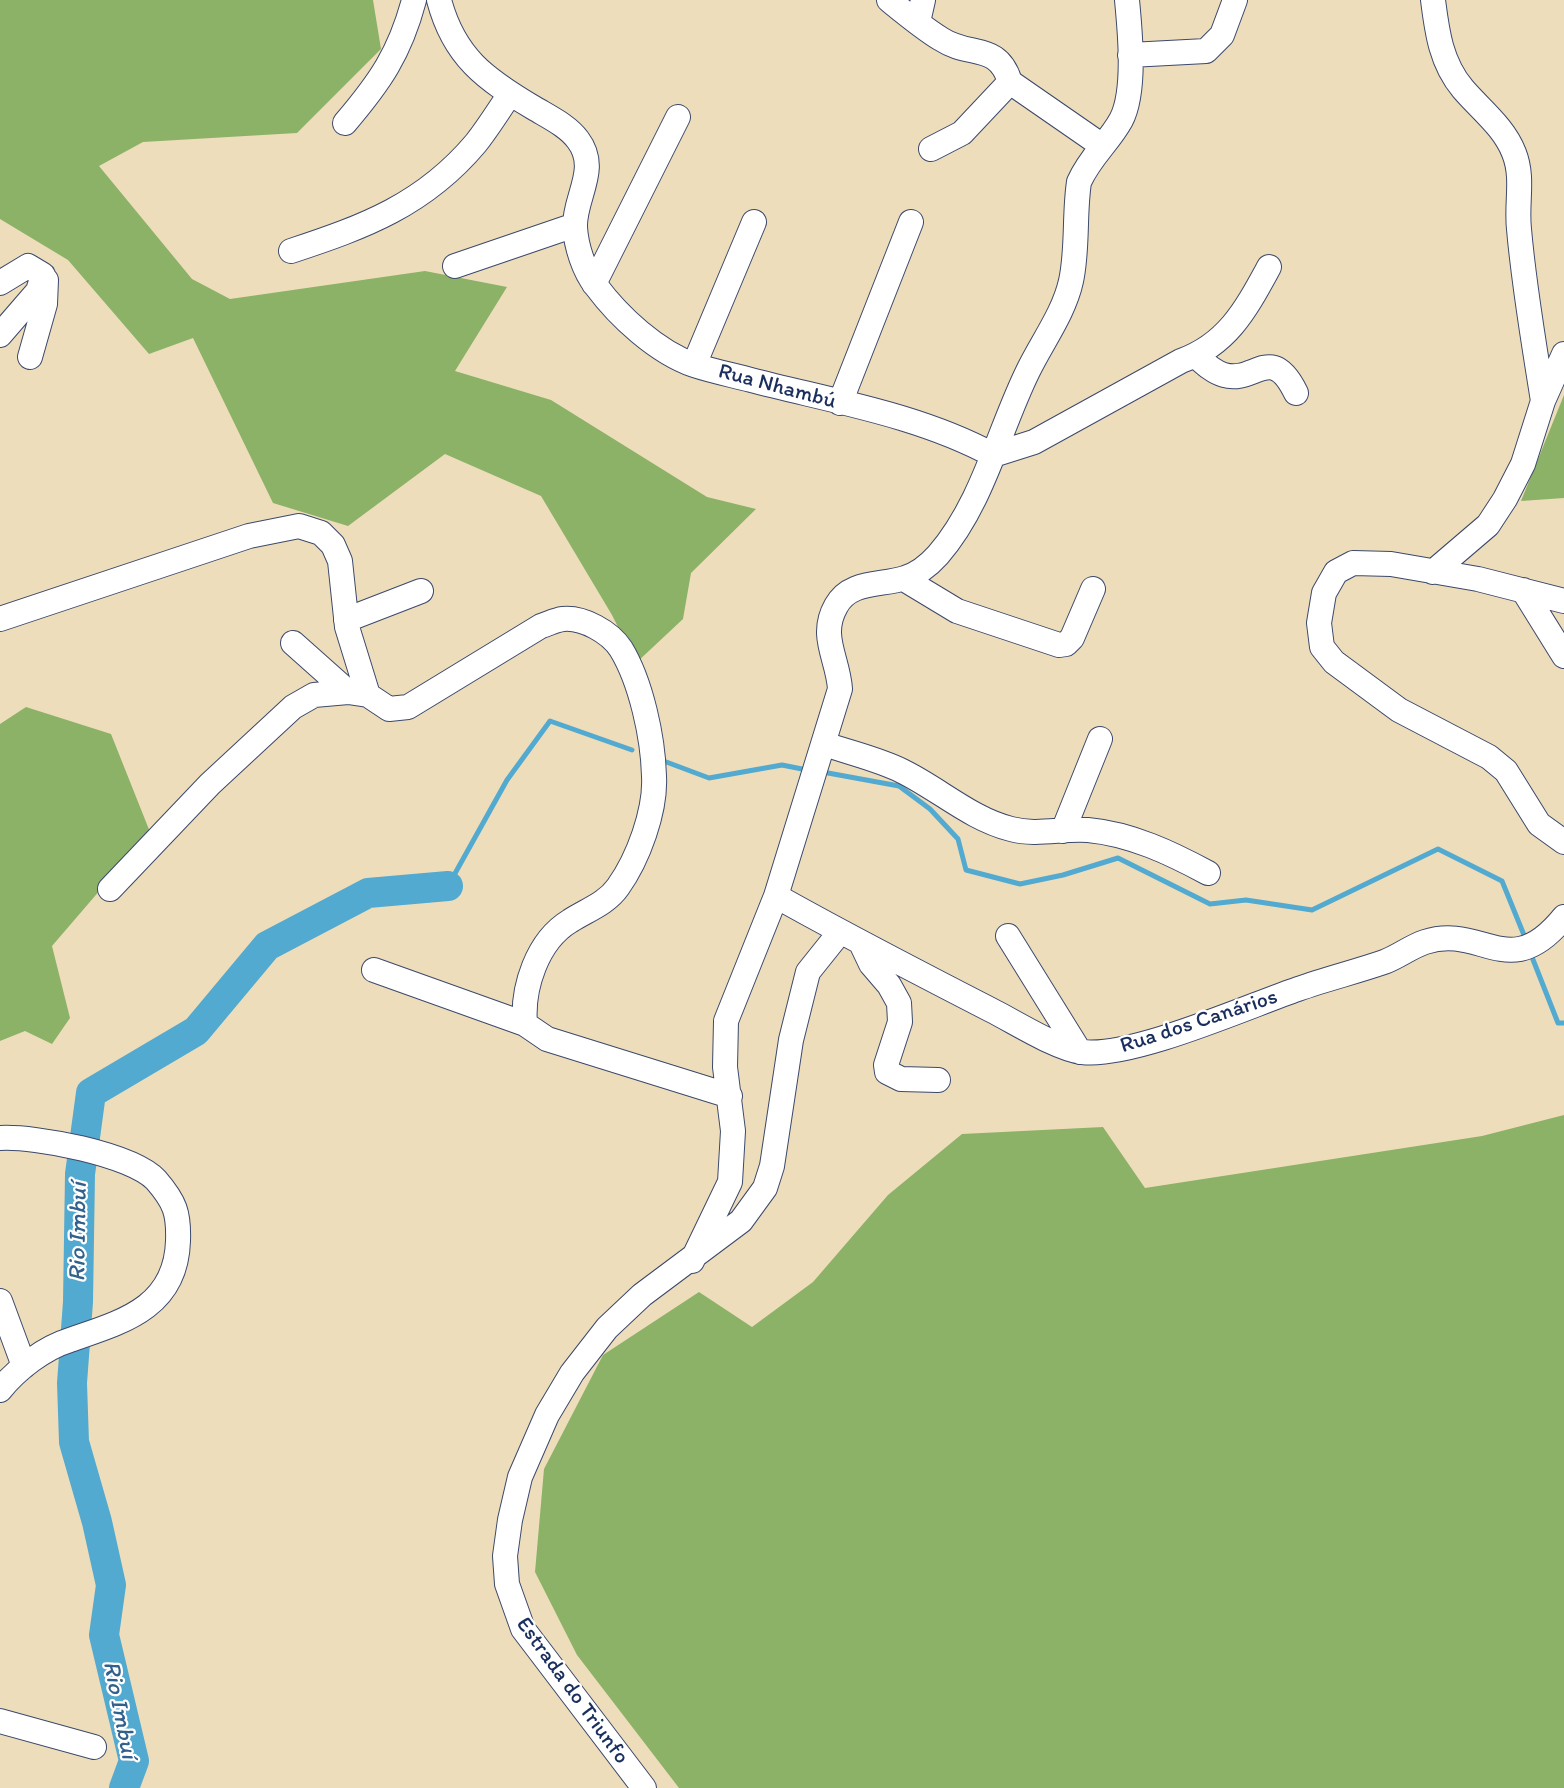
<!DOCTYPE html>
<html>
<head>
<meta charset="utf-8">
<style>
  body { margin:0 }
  canvas { display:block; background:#edb }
</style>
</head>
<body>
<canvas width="1564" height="1788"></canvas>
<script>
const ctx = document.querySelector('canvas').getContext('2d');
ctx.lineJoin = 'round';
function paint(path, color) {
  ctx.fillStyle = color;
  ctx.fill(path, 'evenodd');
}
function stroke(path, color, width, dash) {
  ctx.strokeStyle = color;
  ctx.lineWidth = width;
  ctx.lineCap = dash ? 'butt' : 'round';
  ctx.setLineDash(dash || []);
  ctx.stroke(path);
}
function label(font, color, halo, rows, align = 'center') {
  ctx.font = font + ' Itim,sans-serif';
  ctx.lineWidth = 4.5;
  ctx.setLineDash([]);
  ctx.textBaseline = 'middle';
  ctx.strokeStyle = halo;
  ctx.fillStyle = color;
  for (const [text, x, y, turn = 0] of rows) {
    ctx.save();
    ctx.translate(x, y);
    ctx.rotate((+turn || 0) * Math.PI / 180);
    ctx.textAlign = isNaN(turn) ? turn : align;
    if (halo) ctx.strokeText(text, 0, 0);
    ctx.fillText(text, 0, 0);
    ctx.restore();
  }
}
paint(new Path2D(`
  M0 0H373L381 49 297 133 143 142 99 166 192 279 230 299 425 271 507 287 455 371 551 400 707 497 756 509 691 573 683 619 636 663 612 615 541 496 445 454 348 526 273 503 193 338 149 354 68 260 0 219Z
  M1564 395V498L1521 501Z
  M26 707 111 734 150 832 52 946 70 1018 52 1044 25 1031 0 1041V724Z
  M1564 1115V1788H679L577 1655 535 1572 544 1469 603 1355 699 1292 752 1327 813 1282 888 1195 962 1134 1103 1127 1145 1188 1482 1136Z`), '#8cb267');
stroke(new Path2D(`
  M661 760 709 778 782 765 802 769
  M828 773 899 786 930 809 958 839 966 870 1020 884 1063 875 1118 858 1210 904 1246 900 1312 910 1438 849 1502 881 1526 940
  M448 886 507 780 550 721 632 750
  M1530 952 1558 1023H1564`), '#53aad0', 5);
stroke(new Path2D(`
  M124 1788 134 1761 104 1635 111 1585 97 1522 74 1442 72 1383 78 1302 80 1174 91 1093 196 1031 267 946 368 893 448 886`), '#53aad0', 30);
const minor = new Path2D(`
  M439 0C454 57 485 79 534 108 549 117 568 126 578 140 600 169 574 197 575 227 576 246 584 271 596 286 619 317 657 352 694 365 712 371 732 375 751 380 832 401 919 415 993 455L1034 442 1181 361C1228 344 1246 309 1269 267
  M889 0C905 13 923 28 941 39 970 58 998 42 1010 82
  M1433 0C1437 32 1441 63 1463 89 1481 110 1504 127 1514 153 1524 178 1516 203 1519 229 1524 287 1534 344 1543 401
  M918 22 923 0
  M1130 55 1206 51 1222 35 1235 0
  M345 123C380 82 400 53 414 0
  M931 149 962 133 1010 82 1101 145
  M291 251C364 227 424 205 476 143 488 128 499 110 510 94
  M455 266 575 225
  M0 283 28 266 43 275 38 291 0 335
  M594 284 678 117
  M1196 356C1204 363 1213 372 1224 375 1255 384 1271 342 1296 393
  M30 357 45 304 46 280
  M694 365 754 222
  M840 403 911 222
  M1433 572 1488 525 1505 499 1523 464 1543 401 1564 354
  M904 579 957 611 1059 645 1066 644 1072 638 1093 589
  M1523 590 1564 656
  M1564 601 1478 579 1391 564 1353 563 1336 572 1324 593 1319 623 1322 647 1334 662 1399 710 1489 757 1506 771 1539 824 1564 842
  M0 619 249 536 299 526 321 533 333 545 340 561 347 627 368 695 389 709 408 707 541 626C548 624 555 620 563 619 583 617 610 632 621 649 641 682 653 737 654 776 656 811 638 859 618 887 606 904 587 910 570 921 537 941 522 988 525 1024L547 1039 730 1096
  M346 620 421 591
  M293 643 348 692
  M825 744C850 753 878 759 902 771 939 789 971 819 1011 829 1037 836 1062 828 1088 830 1131 834 1171 853 1208 873
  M1063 831 1100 739
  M110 889 210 784 293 707 314 695 348 692 368 695
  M776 896C847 936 919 973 991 1010 1015 1022 1057 1049 1082 1052 1132 1058 1246 1007 1298 989 1326 979 1355 972 1384 962 1398 957 1410 947 1425 942 1482 923 1509 985 1564 917
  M1008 936 1080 1052
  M861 943 871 964 889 985 899 1003 900 1022 886 1065 887 1072 901 1079 938 1080
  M374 970 525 1024
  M0 1138C36 1136 131 1154 156 1180 175 1202 179 1213 178 1241 176 1308 122 1322 70 1340 44 1348 17 1369 0 1390
  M692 1261 730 1182 733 1131 725 1067 726 1021 776 896 840 689C838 658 819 636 836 606 850 580 881 586 905 578 918 574 929 565 938 555 983 503 998 432 1028 371 1042 342 1064 313 1071 281 1078 249 1074 215 1079 182 1090 157 1109 142 1121 120 1136 92 1130 31 1127 0
  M0 1301 24 1366
  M0 1721 94 1747
  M644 1788 523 1629 507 1584 505 1556 510 1520 520 1477 547 1415 572 1373 607 1328 642 1295 741 1221 765 1188 772 1166 791 1040 808 972 840 932`);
stroke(minor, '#3b496c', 26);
stroke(minor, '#fff', 24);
label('22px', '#1b2f5e', '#fff', [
  ["Rua Nhambú",777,387,15],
  ["Rua dos Canários",1199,1022,-18],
  ["Estrada do Triunfo",572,1691,54]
]);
label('italic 24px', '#31608c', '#fff', [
  ["Rio Imbuí",79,1232,-89],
  ["Rio Imbuí",119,1710,79]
]);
</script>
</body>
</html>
